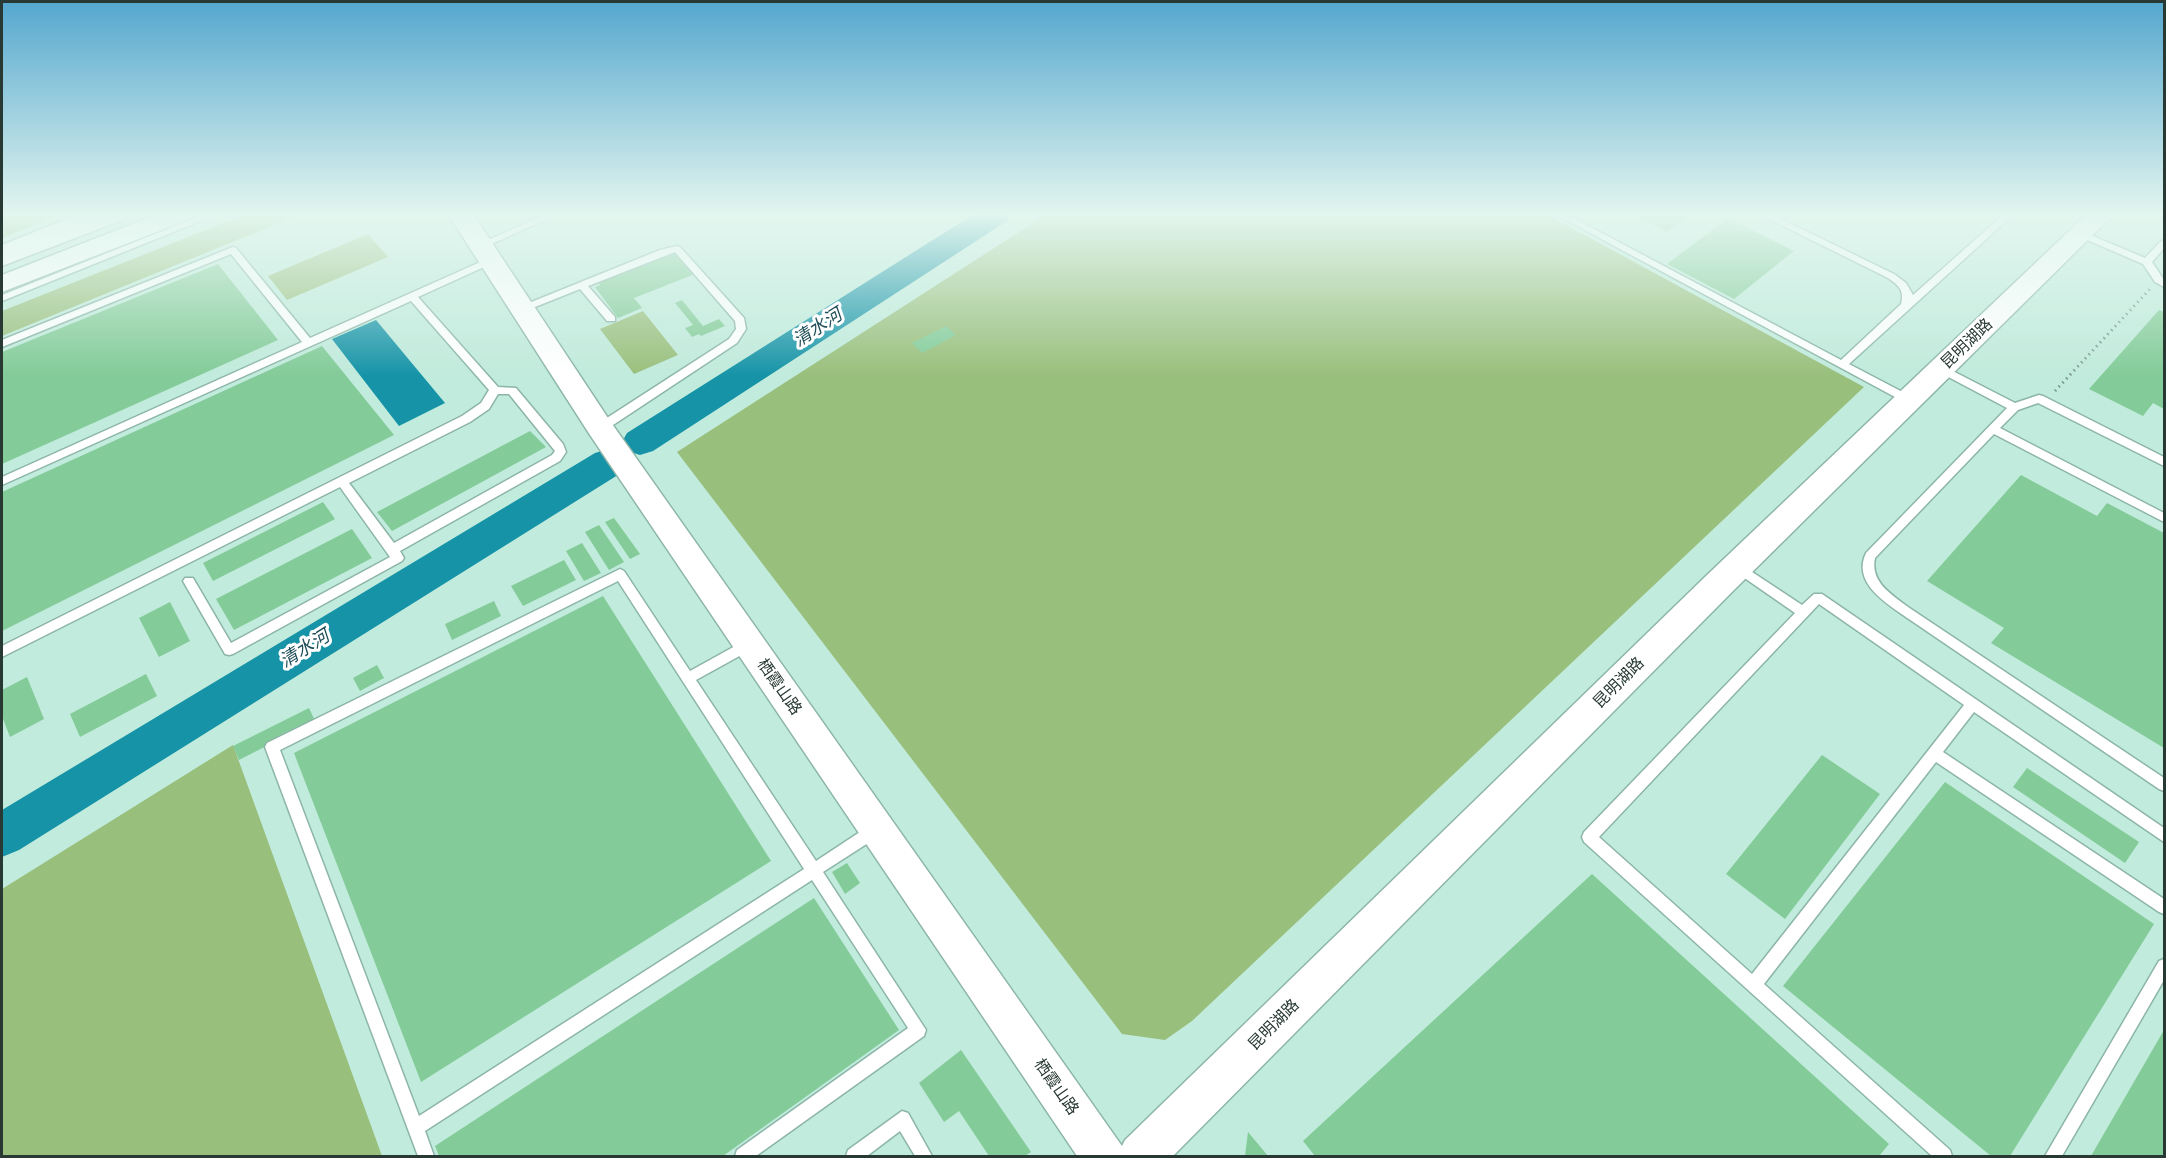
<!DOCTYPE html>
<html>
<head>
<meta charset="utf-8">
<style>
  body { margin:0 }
  #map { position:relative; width:2166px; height:1158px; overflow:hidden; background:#c1ebdc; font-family:"IBM Plex Sans",sans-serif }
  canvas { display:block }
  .frame { position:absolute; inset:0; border:3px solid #283933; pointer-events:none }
</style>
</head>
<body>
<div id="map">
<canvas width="2166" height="1158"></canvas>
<div class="frame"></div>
</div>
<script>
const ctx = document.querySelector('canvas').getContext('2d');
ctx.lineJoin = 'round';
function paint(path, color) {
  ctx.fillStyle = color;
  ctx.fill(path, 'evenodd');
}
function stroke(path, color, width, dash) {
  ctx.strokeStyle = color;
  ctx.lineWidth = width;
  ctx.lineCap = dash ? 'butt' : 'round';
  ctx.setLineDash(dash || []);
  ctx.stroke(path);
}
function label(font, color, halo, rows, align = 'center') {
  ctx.font = font + ' "IBM Plex Sans","Noto Sans SC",sans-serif';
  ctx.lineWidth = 6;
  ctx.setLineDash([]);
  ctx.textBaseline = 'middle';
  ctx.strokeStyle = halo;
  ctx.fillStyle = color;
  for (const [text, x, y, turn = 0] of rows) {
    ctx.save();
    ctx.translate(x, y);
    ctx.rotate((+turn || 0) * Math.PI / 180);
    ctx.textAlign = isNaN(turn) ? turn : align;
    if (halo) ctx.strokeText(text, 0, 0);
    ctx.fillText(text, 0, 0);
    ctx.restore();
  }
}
paint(new Path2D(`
  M15 214H61L2 238V219Z
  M246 214H301L2 336V311Z
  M1047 214H1546L1864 387 1192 1021 1165 1040 1122 1034 677 452Z
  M368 234 388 257 287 300 268 276Z
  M643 311 678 355 634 374 600 329Z
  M233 745 382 1156H2V889Z`), '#99bf7c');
paint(new Path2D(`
  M376 320 445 403 399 426 332 339Z`), '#1693a7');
paint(new Path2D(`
  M974 214H1011L1007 221 653 451 640 455 627 451 622 442 627 433Z
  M608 449 621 453 627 463 621 473 19 850 2 857V810L595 453Z`), '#1693a7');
paint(new Path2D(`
  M1632 214H1692L1667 232Z
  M1728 218 1794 251 1734 299 1667 264Z
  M677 251 695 274 634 298 642 308 618 318 595 287 600 285 598 282Z
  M218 264 278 340 2 464V352Z
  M682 300 703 326 719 319 725 326 701 336 699 334 692 337 685 328 693 325 675 303Z
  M2159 310 2164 312V409L2153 403 2143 416 2089 389Z
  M946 326 956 335 922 353 912 343Z
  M322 346 394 435 2 631V492Z
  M530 431 546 447 392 531 377 512Z
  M2021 475 2097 516 2107 503 2164 533V748L1991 643 2004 628 1927 581Z
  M323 502 335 519 213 581 203 563Z
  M614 518 640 554 630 559 605 522Z
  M599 525 624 562 609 570 585 532Z
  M352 529 372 558 234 630 216 599Z
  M582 543 601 573 584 581 566 551Z
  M564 560 576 580 523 606 511 586Z
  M603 596 771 861 421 1082 294 753Z
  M494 601 501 616 452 640 445 624Z
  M170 602 190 641 159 657 139 618Z
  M377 665 384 678 360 691 353 678Z
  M146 674 157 696 80 737 70 714Z
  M27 677 44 719 10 737 2 716V690Z
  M309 708 315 721 239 760 233 746Z
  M1822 755 1880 794 1785 919 1726 874Z
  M2027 768 2139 842 2125 863 2013 787Z
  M1945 782 2154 924 2010 1156H1991L1783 986Z
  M847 863 860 883 845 894 832 872Z
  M1592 874 1889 1144 1879 1156H1315L1303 1141Z
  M814 898 899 1030 723 1156H439L435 1146Z
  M2164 1030V1156H2091Z
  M961 1050 1031 1152 1025 1156H989L959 1111 944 1122 919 1083Z
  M1248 1132 1268 1156H1245Z`), '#83cb98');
const lane = new Path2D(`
  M79 214H92L2 251V245Z
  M205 214H218L2 301V295Z
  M546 214H558L483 248H477L475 246Z
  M1555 214H1566L1841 360 1901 304C1905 290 1898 285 1888 278L1759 214H1771L1894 274 1906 283 1913 295 2004 214H2014L1849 364 1912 397 1913 400 1912 403 1908 404Z
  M2081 231 2145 258 2161 241 2164 240V248L2152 262 2164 280V287L2155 282 2143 264 2078 236V232Z
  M677 246 680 247 744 318 746 329 737 343 604 431H596L595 428 596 425 729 339 736 329 735 321 675 252 588 286 615 317V321H607L580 289 525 311 522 312 517 309 519 307 660 250Z
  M233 247 236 248 310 338 487 259H493V263L418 297 498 387 516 388 563 444 566 452 560 461 400 551 404 558 402 561 233 654 229 655 225 654 183 581 185 578H193L231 643 390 557 340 487 2 657V646L462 416 481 403 489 390 411 301 2 485V477L302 342 231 254 2 347V340ZM498 394H509L555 451 552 455 394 543 349 483 470 422 489 409Z
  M1941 365 2015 403 2039 395 2043 396 2164 457V466L2038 403 2018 410 2000 428 2164 513V522L1994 434 1875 558C1870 582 1891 594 1908 607L2164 778V791L2159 789 1900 613C1880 599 1853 580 1866 553L2007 408 1937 371 1936 369 1937 367Z
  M1737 562 1802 605 1814 594H1822L2164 828V842L1974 712 1943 752 2164 899V914L2159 912 1936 762 1764 984 1950 1150 1952 1156H1932L1584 842 1582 837 1584 832 1795 613 1733 570 1731 567 1733 564ZM1819 604 1964 705 1752 974 1599 837Z
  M620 569 624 571 690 671 746 640 750 639 754 640 756 644 754 648 696 680 816 861 869 826 874 825 879 826 881 831 879 836 823 872 926 1030 924 1036 756 1156H735L737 1150 908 1028 812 880 425 1131 434 1156H418L265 747 267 743ZM618 581 804 869 419 1116 280 750Z
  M2164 959V980L2062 1156H2045L2159 961Z
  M902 1111 908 1113 932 1156H915L900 1131 867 1156H846L848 1150Z`);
const secondary = new Path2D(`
  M448 214H473L610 421 1122 1146 1125 1140 1707 575 2087 214H2114L1731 593 1173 1156H1077L590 435Z`);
const primary = new Path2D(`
  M93 214H128L125 219 2 266V249Z
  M158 214H193L190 219 2 292V275Z`);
stroke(lane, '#8cb5a8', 3);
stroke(secondary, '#8cb5a8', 3);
stroke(primary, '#8cb5a8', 3);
stroke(new Path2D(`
  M2055 391 2150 289`), '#7a988d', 3, [1.5, 4]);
paint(lane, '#fff');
paint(secondary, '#fff');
paint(primary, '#fff');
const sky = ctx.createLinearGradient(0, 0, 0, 376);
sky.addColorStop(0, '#54a7ce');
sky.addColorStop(0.57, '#e3f6ef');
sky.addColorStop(1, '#e3f6ef00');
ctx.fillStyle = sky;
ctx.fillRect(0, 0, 2166, 376);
label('16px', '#283933', '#fff', [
  ["昆明湖路",1967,344,-44],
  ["昆明湖路",1619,683,-45],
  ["栖霞山路",779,687,55],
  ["昆明湖路",1274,1025,-45],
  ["栖霞山路",1056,1087,55]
]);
label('italic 18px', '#1f4e58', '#fff', [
  ["清水河",818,328,-33],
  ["清水河",305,649,-32]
]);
</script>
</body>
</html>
